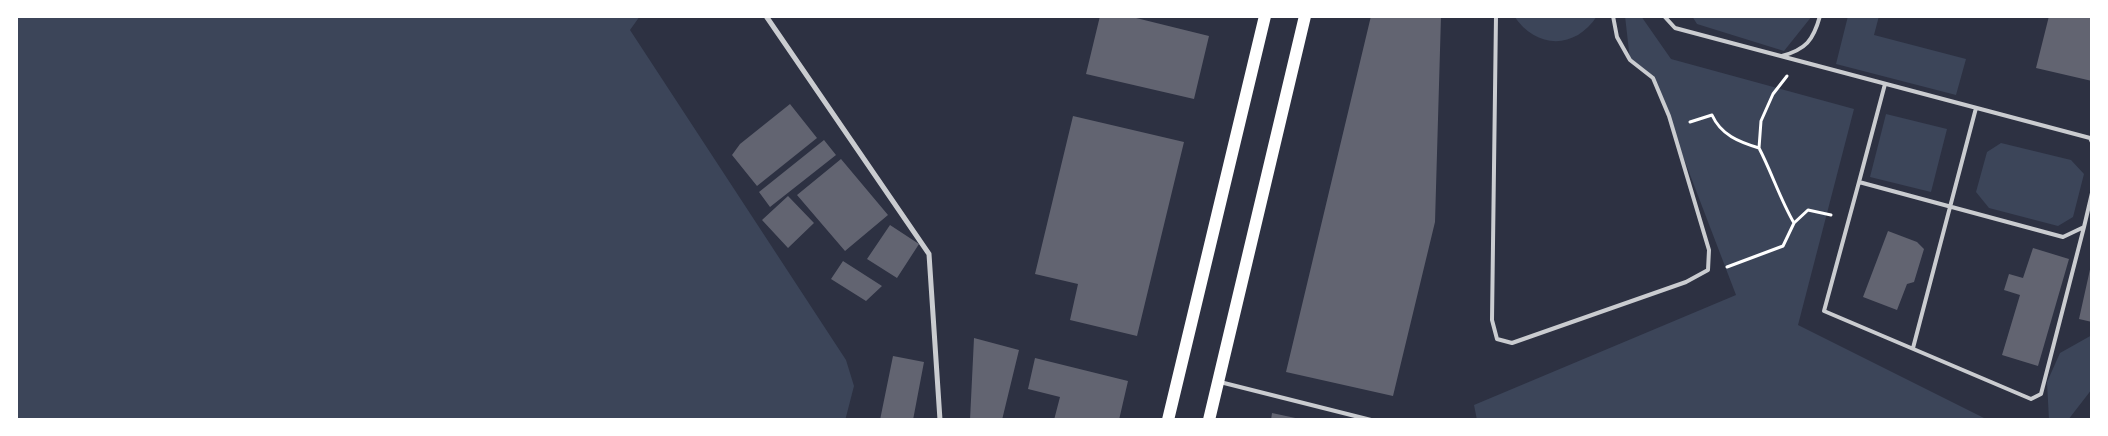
<!DOCTYPE html>
<html>
<head>
<meta charset="utf-8">
<style>
  body { margin:0 }
  #map { position:relative; width:2108px; height:436px; overflow:hidden; background:#2d3142; font-family:"Nunito Sans",sans-serif }
  canvas { display:block }
  .frame { position:absolute; inset:0; border:18px solid #fff; pointer-events:none }
</style>
</head>
<body>
<div id="map">
<canvas width="2108" height="436"></canvas>
<div class="frame"></div>
</div>
<script>
const ctx = document.querySelector('canvas').getContext('2d');
ctx.lineJoin = 'round';
function paint(path, color) {
  ctx.fillStyle = color;
  ctx.fill(path, 'evenodd');
}
function stroke(path, color, width, dash) {
  ctx.strokeStyle = color;
  ctx.lineWidth = width;
  ctx.lineCap = dash ? 'butt' : 'round';
  ctx.setLineDash(dash || []);
  ctx.stroke(path);
}
paint(new Path2D(`
  M16 16H640L630 30 846 360 854 386 846 417 845 420H16Z
  M1514 16H1597C1575 50 1536 49 1514 16Z
  M1625 16H1641L1671 59 1854 109 1798 325 1988 420H1477L1474 405 1736 295 1653 78 1630 60Z
  M1692 16H1812L1784 51 1697 24Z
  M1848 16H1879L1874 35 1966 59 1956 95 1836 64Z
  M1886 114 1947 129 1931 192 1870 177Z
  M2001 143 2071 160 2084 174 2073 217 2058 226 1989 208 1976 192 1987 152Z
  M2092 335V389L2068 420H2049L2047 382 2060 353Z`), '#3c4559');
paint(new Path2D(`
  M1100 16H1128L1209 36 1194 99 1086 74Z
  M1371 16H1441L1435 222 1393 396 1286 372Z
  M2049 16H2092V81L2036 68Z
  M790 104 817 138 757 186 732 155 740 144Z
  M1073 116 1184 142 1137 336 1070 320 1078 284 1035 274Z
  M824 140 836 155 770 207 759 192Z
  M841 159 888 215 845 251 797 195Z
  M788 196 814 223 788 248 762 220Z
  M890 225 919 244 897 278 867 259Z
  M1888 231 1917 242 1924 249 1914 282 1907 284 1897 310 1863 297Z
  M2033 248 2069 259 2038 366 2002 355 2020 295 2004 290 2009 274 2023 278Z
  M843 261 882 286 866 301 831 279Z
  M2091 265H2092V322L2079 319Z
  M974 338 1019 350 1002 420H970Z
  M893 356 924 362 913 420H880Z
  M1035 358 1128 381 1119 420H1054L1060 397 1028 389Z
  M1272 413 1300 419V420H1271Z`), '#626471');
stroke(new Path2D(`
  M1690 122 1712 115C1721 135 1739 142 1759 148 1772 173 1780 199 1794 223
  M1759 148 1761 121 1773 94 1787 76
  M1727 267 1783 246 1794 223 1808 210 1831 215`), '#fff', 3);
stroke(new Path2D(`
  M1496 16 1492 320 1497 339 1512 343 1686 282 1708 270 1709 250 1669 116 1653 78 1630 60 1617 37 1613 16
  M1664 16 1675 28 2090 138 2092 142
  M1782 56C1806 49 1813 41 1820 16
  M1885 84 1859 182 2063 237 2084 227 2092 193
  M1859 182 1824 311 2031 399 2041 394 2084 227
  M1913 348 1976 108
  M1220 382 1371 420`), '#caccd0', 4);
stroke(new Path2D(`
  M766 16 929 254 940 420`), '#caccd0', 5);
stroke(new Path2D(`
  M1168 420 1265 16
  M1209 420 1305 16`), '#fff', 12);
</script>
</body>
</html>
